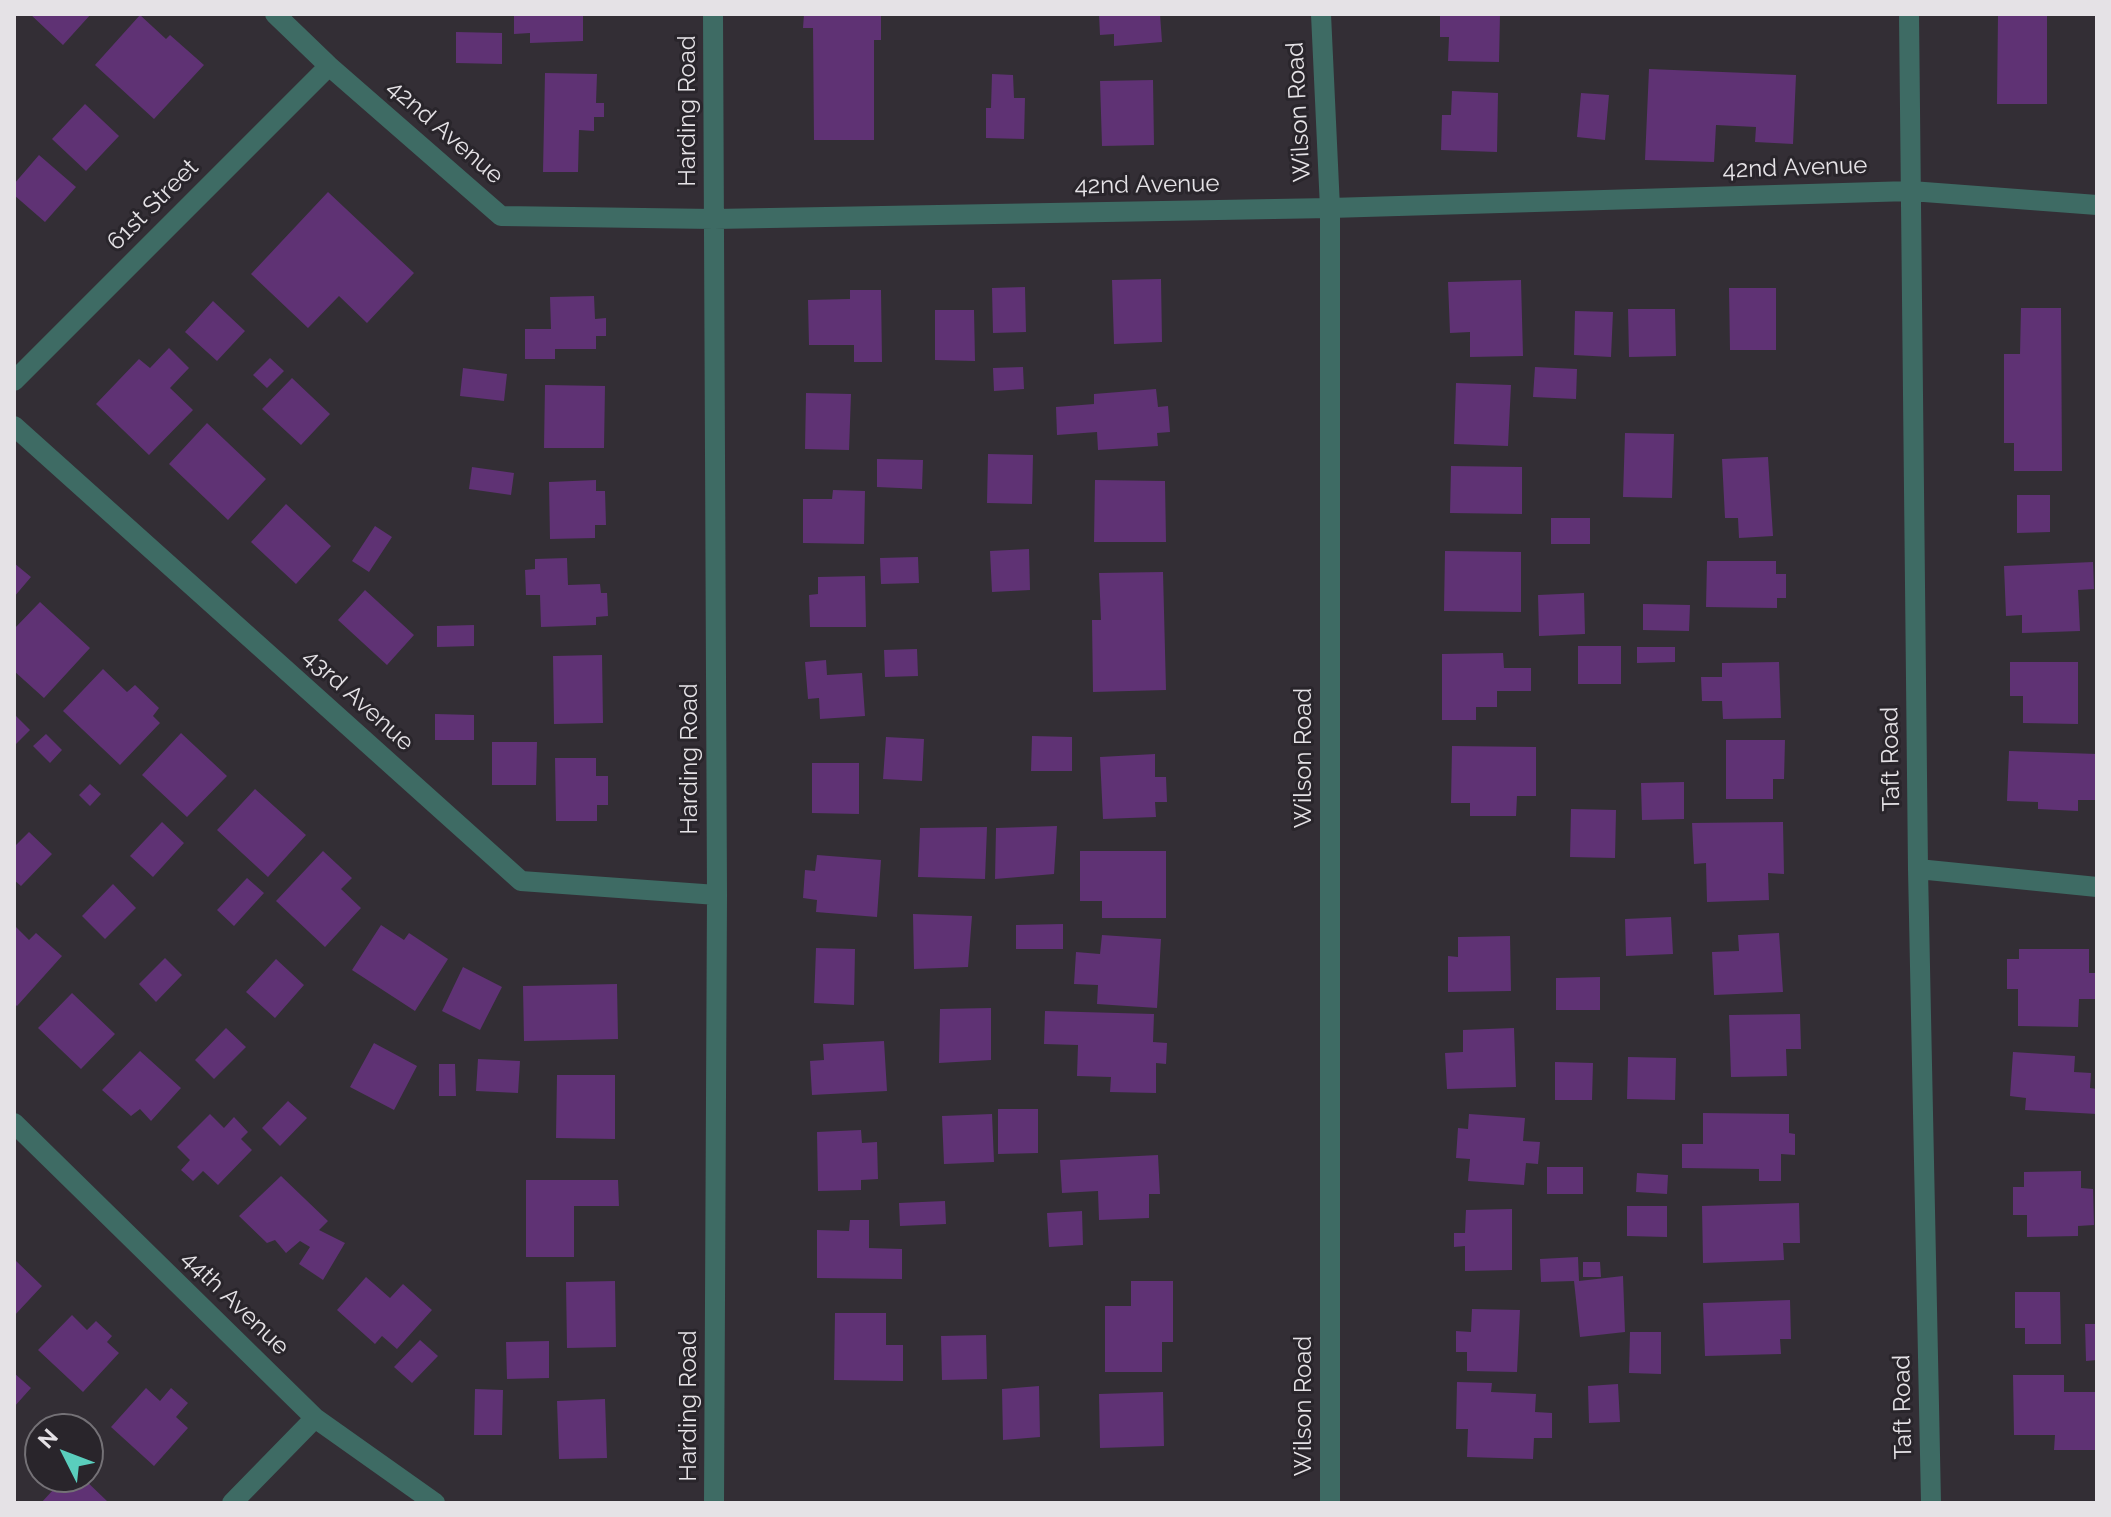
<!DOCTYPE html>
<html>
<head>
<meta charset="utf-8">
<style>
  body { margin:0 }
  #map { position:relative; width:2111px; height:1517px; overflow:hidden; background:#332e35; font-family:Raleway,sans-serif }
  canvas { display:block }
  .frame { position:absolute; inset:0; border:16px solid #e5e2e6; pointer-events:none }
  .north { position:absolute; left:24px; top:1413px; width:80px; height:80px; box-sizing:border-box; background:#29252b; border:2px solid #747176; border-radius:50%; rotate:312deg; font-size:22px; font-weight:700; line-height:32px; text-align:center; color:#e5e2e6 }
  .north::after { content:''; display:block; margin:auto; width:28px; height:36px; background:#5acebd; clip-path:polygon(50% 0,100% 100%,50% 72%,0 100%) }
</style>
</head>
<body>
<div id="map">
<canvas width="2111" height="1517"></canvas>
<div class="frame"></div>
<div class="north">N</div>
</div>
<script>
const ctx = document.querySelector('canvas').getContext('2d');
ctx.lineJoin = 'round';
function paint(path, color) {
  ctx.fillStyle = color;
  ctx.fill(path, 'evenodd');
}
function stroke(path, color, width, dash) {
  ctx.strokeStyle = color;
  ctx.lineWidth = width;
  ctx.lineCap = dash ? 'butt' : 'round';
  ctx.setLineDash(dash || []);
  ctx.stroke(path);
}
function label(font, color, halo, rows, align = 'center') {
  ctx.font = font + ' Raleway,sans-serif';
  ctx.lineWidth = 6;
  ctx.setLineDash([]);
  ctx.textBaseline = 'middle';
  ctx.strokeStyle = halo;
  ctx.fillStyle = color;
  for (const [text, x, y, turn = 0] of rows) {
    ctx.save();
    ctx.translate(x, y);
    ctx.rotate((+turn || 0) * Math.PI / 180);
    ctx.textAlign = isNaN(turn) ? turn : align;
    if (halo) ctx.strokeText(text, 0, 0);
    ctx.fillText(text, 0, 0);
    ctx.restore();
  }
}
paint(new Path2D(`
  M30 14H91L63 45Z
  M514 14H583V41L530 43V33L514 34Z
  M804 14H881V40H874V140H814L813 28H803Z
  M1099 14H1160L1162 42 1114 46V34L1100 35Z
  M1440 14H1500L1499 62 1448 61 1449 37H1440Z
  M1998 14H2047V104H1997Z
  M140 15 166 39 170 35 204 65 154 119 95 65Z
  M456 32 502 33V64L456 63Z
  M1649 69 1796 75 1793 144 1755 142 1756 127 1716 125 1714 162 1645 160Z
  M545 73 597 74 596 103H604V117H594V131L579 130 578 172H543Z
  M992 74 1013 75 1014 98H1025L1024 139 986 138V108H991Z
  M1153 80 1154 145 1102 146 1100 81Z
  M1452 91 1498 93 1497 152 1441 150 1442 115H1451Z
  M1581 93 1609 95 1605 140 1577 137Z
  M85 104 119 136 86 171 52 139Z
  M39 155 76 187 45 222 14 195V184Z
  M328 192 414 273 367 323 339 296 308 328 251 274Z
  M1161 279 1162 342 1114 344 1112 280Z
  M1521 280 1523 356 1470 357V332L1450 333 1448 282Z
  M1025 287 1026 332 993 333 992 288Z
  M1729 288H1776V350H1730Z
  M850 290H881L882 362H854V345H809L808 300 850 299Z
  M594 296 595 319 606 318V336H596V349H555V359H525V329H551L550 297Z
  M213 301 245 331 217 361 185 332Z
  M2021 308H2061L2062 471H2014V443H2004V354H2020Z
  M1628 309H1675L1676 356 1629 357Z
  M935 310H974L975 361 935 360Z
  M1575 311 1613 312 1611 357 1574 355Z
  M169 348 189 368 170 388 193 410 149 455 96 404 139 359 150 368Z
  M270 358 284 371 267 388 253 375Z
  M1023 367 1024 389 994 391 993 368Z
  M1535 367 1577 369 1576 399 1533 397Z
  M463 368 507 374 504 401 460 396Z
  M292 378 330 414 301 445 262 409Z
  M1456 383 1511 385 1508 446 1454 444Z
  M545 385 605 386 604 448H544Z
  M1156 389 1158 407 1168 406 1170 432 1157 433 1158 446 1098 450 1097 432 1057 435 1056 407 1094 404V394Z
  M806 393 851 394 849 450 805 449Z
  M207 423 266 479 228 520 169 464Z
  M1625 433 1674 434 1672 498 1623 497Z
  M988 454 1033 455 1032 504 987 503Z
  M1768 457 1773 536 1739 538 1738 518H1725L1722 459Z
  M877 459 923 460 922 489 877 487Z
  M1451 466 1522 467V514L1450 513Z
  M472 467 514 473 511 495 469 489Z
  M596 480V491H605L606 525H595V538L550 539 549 482Z
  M1095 480 1165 481 1166 542H1094Z
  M833 490 865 491 864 544 803 543V499H832Z
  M2017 495H2050V532L2017 533Z
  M286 504 331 546 296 584 251 542Z
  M1551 518H1590V544H1551Z
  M375 526 392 537 369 572 352 561Z
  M1029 549 1030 590 992 592 990 551Z
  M1445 551 1521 552V612L1444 611Z
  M918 557 919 583 881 584 880 558Z
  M567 558 568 585 600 584 601 593H607L608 616 596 617V625L541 627 540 595H526L525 570 535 569V559Z
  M1707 561H1776V574H1786V598H1777V608L1706 607Z
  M2093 562 2094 589 2078 590 2080 631 2022 633V615L2006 616 2004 566Z
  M14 563 31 577 14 597Z
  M1163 572 1166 690 1093 692 1092 620H1101L1099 573Z
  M865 576 866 627H810L809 595 818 594V577Z
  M365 590 414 635 387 665 338 620Z
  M1584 593 1585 634 1539 636 1538 595Z
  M40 602 90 648 44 698 14 671V629Z
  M1643 604 1690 605 1689 631 1643 630Z
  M474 625V646L437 647V626Z
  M1578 646H1621V684H1578Z
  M1637 647H1675V662L1637 663Z
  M917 649 918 676 885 677 884 650Z
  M1503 653 1504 668H1531V691H1497V707H1476V720H1442V654Z
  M602 655 603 723 554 724 553 656Z
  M826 660 827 675 862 673 865 716 820 719 819 698 808 699 805 662Z
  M1779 662 1781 718 1723 719 1722 701H1702L1701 677H1722V663Z
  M2010 662H2078V724L2023 723V696H2010Z
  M103 669 127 692 135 685 159 708 153 716 160 723 120 765 63 711Z
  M14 714 30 730 14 746Z
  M435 714 474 715V740H435Z
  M181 733 227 776 187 817 142 775Z
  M46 734 62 750 50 763 33 746Z
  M1032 736 1072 737V771H1031Z
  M886 737 924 739 922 781 883 779Z
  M1726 740H1785L1784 779H1773V799H1726Z
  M492 742H537L536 785H492Z
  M1452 746 1536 747V796H1517L1516 816H1470V803H1451Z
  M2009 751 2097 754V800H2078V811L2038 809V802L2007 801Z
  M1155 754V777H1166L1167 802H1155L1156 817 1103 819 1100 757Z
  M555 758H596V776H608V805H597V821H556Z
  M812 763H859V814L812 813Z
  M1684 782V819L1642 820 1641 783Z
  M90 784 101 794 90 806 79 795Z
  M255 789 306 835 268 877 217 830Z
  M1571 809 1616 810 1615 858 1570 857Z
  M162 822 184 843 153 877 130 856Z
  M1783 822 1784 874 1768 873 1769 900 1707 902 1706 863 1694 864 1692 823Z
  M1057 826 1054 874 995 879 996 828Z
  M987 827 985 879 918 877 920 828Z
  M29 832 52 854 21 886 14 880V847Z
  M323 851 352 878 341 889 361 908 325 947 276 901Z
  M1080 851H1166V918H1102V901H1080Z
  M817 855 881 860 877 917 816 912 817 900 803 898 805 870 815 871Z
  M247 878 264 893 234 926 217 910Z
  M113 884 136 908 105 939 82 916Z
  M913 914 972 916 968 967 914 969Z
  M1671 917 1673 954 1626 956 1625 919Z
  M1063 924V949H1016V925Z
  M14 925 29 940 36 933 62 956 17 1006 14 1003Z
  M381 925 404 940 409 933 448 959 415 1011 352 970Z
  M1779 933 1783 992 1714 995 1712 952 1739 951 1738 935Z
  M1102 935 1161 939 1157 1008 1097 1004 1098 985 1074 984 1076 952 1100 954Z
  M1510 936 1511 991 1448 992V956L1458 957V937Z
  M816 948 855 949 854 1005 814 1003Z
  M2019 949H2089V973H2096V999H2079L2078 1027 2018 1026V989H2007V959H2019Z
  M165 958 182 975 156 1002 139 984Z
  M276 959 304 985 275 1018 246 992Z
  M463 967 502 987 480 1030 442 1011Z
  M1600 977V1010H1556V978Z
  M617 984 618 1039 524 1041 523 986Z
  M72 993 115 1034 81 1069 38 1028Z
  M991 1008V1060L939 1063 940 1009Z
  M1045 1011 1154 1014 1153 1042 1167 1043 1166 1064 1156 1063V1093L1110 1092 1111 1077 1077 1076 1078 1045 1044 1044Z
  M1800 1014 1801 1049H1786L1787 1076 1731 1077 1729 1015Z
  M226 1028 246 1047 214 1079 195 1060Z
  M1514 1028 1516 1087 1447 1089 1445 1053 1463 1052V1030Z
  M884 1041 887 1091 812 1095 810 1061 824 1060 823 1044Z
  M374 1043 417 1066 394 1110 350 1087Z
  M140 1051 181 1088 151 1121 140 1109 131 1116 102 1090Z
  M2013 1052 2075 1056 2074 1072 2091 1073 2090 1088 2097 1089V1114L2025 1110 2026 1098 2010 1096Z
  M1628 1057 1676 1058 1675 1100 1627 1099Z
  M478 1059 520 1061 518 1093 476 1091Z
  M1555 1062 1593 1063 1592 1100H1555Z
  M439 1064H455L456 1096H439Z
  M557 1075H615V1139L556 1138Z
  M288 1101 307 1118 280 1146 262 1128Z
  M998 1109H1038V1153L998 1154Z
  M1703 1113 1789 1114V1133L1795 1134V1155L1781 1154V1181H1759V1169L1682 1168V1144H1703Z
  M210 1114 224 1128 234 1117 248 1132 241 1139 252 1150 218 1185 203 1171 193 1181 181 1170 190 1160 177 1147Z
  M992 1114 994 1162 944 1164 942 1116Z
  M1469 1114 1525 1118 1523 1141 1540 1142 1538 1164 1526 1163 1524 1185 1468 1181 1470 1159 1456 1158 1458 1128 1468 1129Z
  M861 1130 862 1143 877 1142 878 1179 861 1180V1190L818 1191 817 1132Z
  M1158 1155 1160 1194H1149V1218L1099 1220 1098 1191 1062 1193 1060 1160Z
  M1547 1167H1583V1194H1547Z
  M2081 1171V1188L2093 1189 2094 1225 2078 1226V1236L2027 1237V1215H2013V1187H2024V1172Z
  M1637 1173 1668 1175 1667 1194 1636 1192Z
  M281 1176 328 1221 319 1230 345 1243 323 1280 299 1264 310 1247 300 1241 286 1253 275 1240 267 1243 239 1216Z
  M526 1180H618L619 1206H574V1257H526Z
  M945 1201 946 1224 900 1226 899 1203Z
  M1799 1203 1800 1243H1783L1784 1260 1703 1263 1702 1206Z
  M1627 1206H1667V1237L1627 1236Z
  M1512 1209V1270L1465 1271V1246L1454 1247V1233H1465L1466 1210Z
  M1082 1211 1083 1245 1049 1247 1047 1213Z
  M850 1220H869V1248L902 1249V1279L817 1278V1230L849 1231Z
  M1578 1257 1579 1281 1623 1276 1625 1332 1580 1337 1574 1281 1541 1282 1540 1259Z
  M14 1259 42 1286 14 1316Z
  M1583 1262H1600L1601 1277H1583Z
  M366 1277 390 1298 403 1284 432 1310 397 1349 382 1336 375 1344 337 1310Z
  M615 1281 616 1347 567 1348 566 1282Z
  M1131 1281H1173V1342H1162V1372H1105V1306H1131Z
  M2015 1292H2060L2061 1344H2025V1328H2015Z
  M1790 1300 1791 1339H1780L1781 1354 1705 1356 1703 1303Z
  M1472 1309 1520 1310 1517 1372 1467 1371V1352H1456V1331L1471 1332Z
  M835 1313H886V1345H903V1381L834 1380Z
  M72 1315 87 1330 96 1321 112 1336 107 1342 119 1353 83 1392 38 1350Z
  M2085 1324H2097V1360L2086 1361Z
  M1630 1332H1661V1374L1629 1373Z
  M986 1335 987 1379 942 1380 941 1336Z
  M420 1340 438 1356 412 1383 394 1367Z
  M549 1341V1378L507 1379 506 1342Z
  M14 1373 31 1388 14 1407Z
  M2013 1375H2064V1392H2097V1450H2054L2055 1435H2014Z
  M1457 1382 1492 1383 1491 1392 1536 1394 1535 1412 1552 1413V1438H1534L1533 1459 1467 1457 1468 1429H1456Z
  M1618 1384 1620 1422 1589 1423 1588 1386Z
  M1039 1386 1040 1437 1003 1440 1002 1389Z
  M146 1388 160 1401 171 1388 188 1403 176 1417 188 1428 154 1466 111 1427Z
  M475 1389 503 1390 502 1435H474Z
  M1163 1392 1164 1446 1100 1448 1099 1394Z
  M605 1399 607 1458 559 1459 557 1401Z
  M65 1477H82L107 1501 105 1503H41Z`), '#5f3274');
stroke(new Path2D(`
  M275 14 329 66 501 216 714 219 1330 208 1911 191 2097 205
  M713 14 717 895 714 1503
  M1321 14 1330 208V1503
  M1909 14 1918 869 1931 1503
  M14 381 329 66
  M14 426 521 881 717 895
  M1918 869 2097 887
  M14 1123 315 1418 435 1503
  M232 1503 315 1418`), '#3e6b64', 20);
label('24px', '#e5e2e6', '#29252b', [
  ["Harding Road",688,111,-90],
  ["Wilson Road",1299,112,-93],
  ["42nd Avenue",445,132,41],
  ["42nd Avenue",1795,168,-2],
  ["42nd Avenue",1147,185,-1],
  ["61st Street",153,205,-45],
  ["43rd Avenue",358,700,42],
  ["Wilson Road",1304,758,-90],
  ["Harding Road",690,759,-90],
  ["Taft Road",1891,759,-91],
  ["44th Avenue",235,1303,44],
  ["Harding Road",689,1406,-90],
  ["Wilson Road",1304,1406,-90],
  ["Taft Road",1903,1407,-91]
]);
</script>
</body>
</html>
